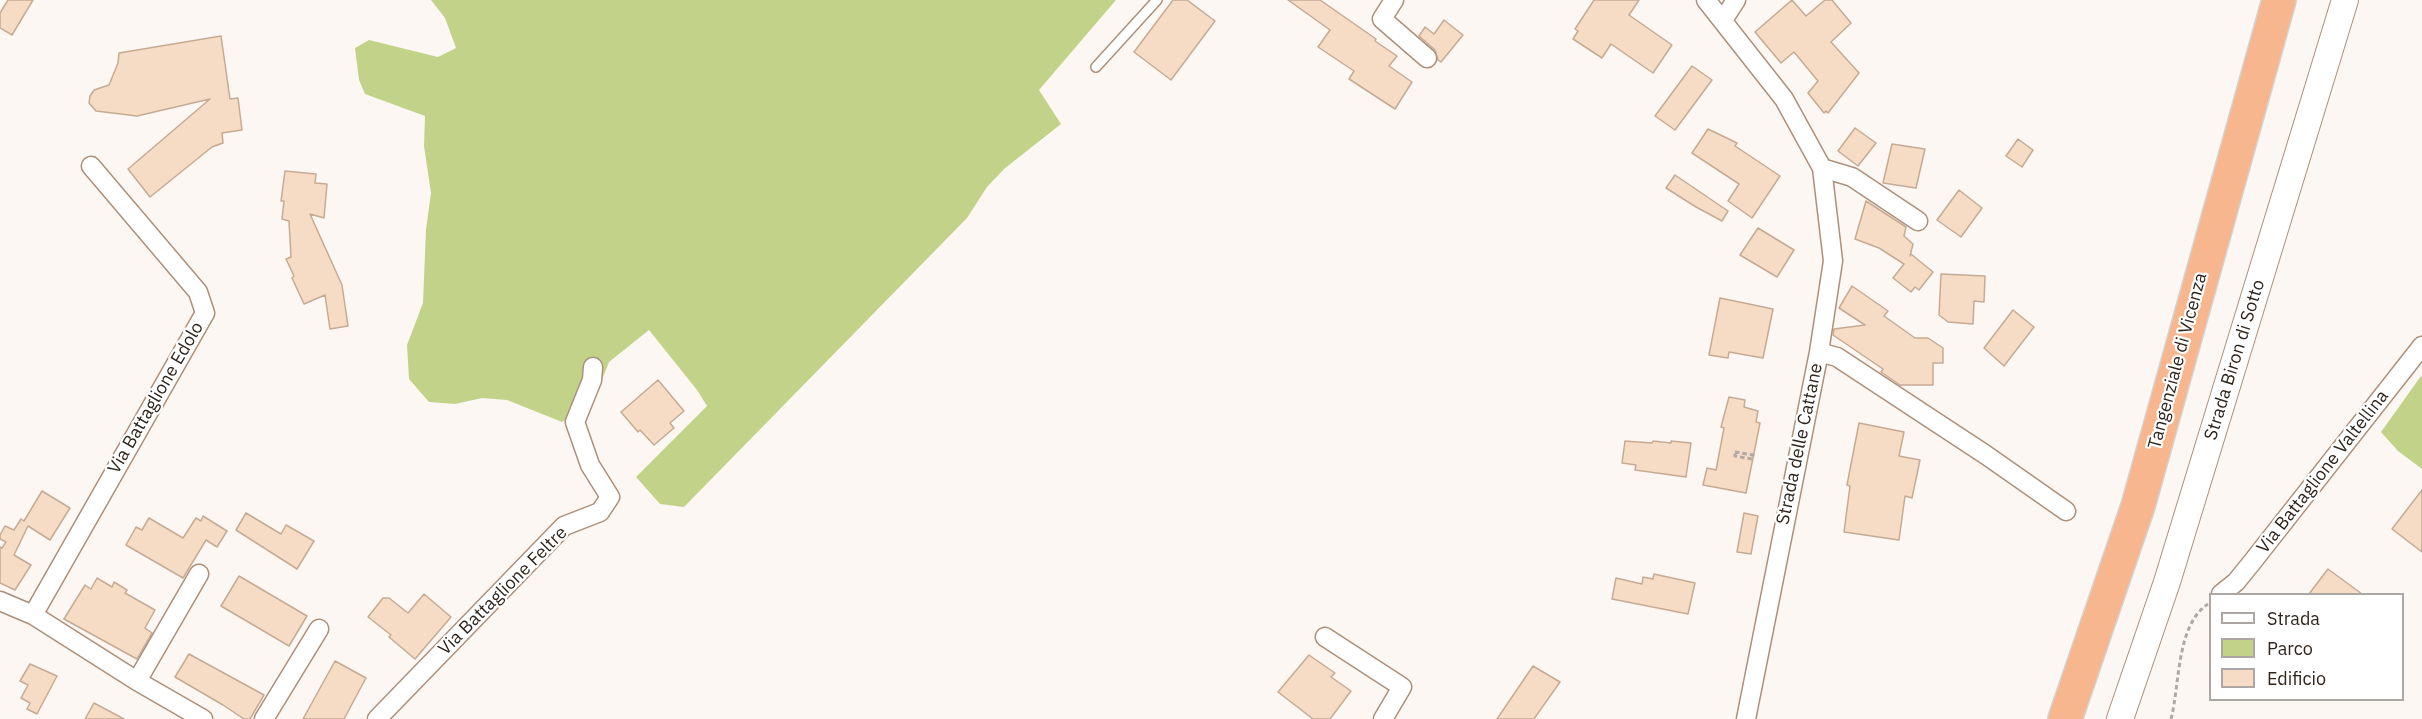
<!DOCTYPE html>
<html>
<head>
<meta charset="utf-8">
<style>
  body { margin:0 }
  #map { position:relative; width:2422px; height:719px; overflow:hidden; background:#fdf7f3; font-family:"IBM Plex Sans",sans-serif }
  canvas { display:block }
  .legend { position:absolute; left:2209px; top:593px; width:195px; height:108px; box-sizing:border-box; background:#fff; border:2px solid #aca7a4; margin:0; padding:8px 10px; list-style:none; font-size:18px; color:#2f241c }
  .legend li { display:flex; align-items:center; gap:12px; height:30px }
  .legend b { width:30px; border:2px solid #aca7a4 }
</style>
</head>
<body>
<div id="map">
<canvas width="2422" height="719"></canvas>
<ul class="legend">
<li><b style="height:8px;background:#fff"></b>Strada</li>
<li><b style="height:16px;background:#c2d389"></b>Parco</li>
<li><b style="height:16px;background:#f6dbc5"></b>Edificio</li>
</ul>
</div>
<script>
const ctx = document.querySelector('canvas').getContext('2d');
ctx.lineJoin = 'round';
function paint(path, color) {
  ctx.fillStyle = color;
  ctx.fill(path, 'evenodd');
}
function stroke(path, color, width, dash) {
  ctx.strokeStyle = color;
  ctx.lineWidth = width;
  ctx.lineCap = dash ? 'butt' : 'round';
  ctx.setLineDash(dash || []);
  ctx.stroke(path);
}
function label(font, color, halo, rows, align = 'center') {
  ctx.font = font + ' "IBM Plex Sans",sans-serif';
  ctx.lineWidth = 4.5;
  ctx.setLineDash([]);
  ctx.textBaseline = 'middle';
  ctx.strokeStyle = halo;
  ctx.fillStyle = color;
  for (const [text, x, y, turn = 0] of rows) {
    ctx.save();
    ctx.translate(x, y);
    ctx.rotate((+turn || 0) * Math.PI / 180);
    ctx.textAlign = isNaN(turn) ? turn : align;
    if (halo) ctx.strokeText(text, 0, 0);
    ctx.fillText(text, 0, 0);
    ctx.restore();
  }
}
paint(new Path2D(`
  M431 0H1116L1039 90 1061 124 1004 169 987 187 967 218 684 507 660 504 636 477 707 406 697 390 649 330 609 362 594 400 562 422 507 400 482 398 455 404 429 402 409 379 407 345 423 303 426 229 431 193 424 146 425 116 365 94 359 80 355 48 369 40 438 57 456 48 445 18Z
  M2421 376 2422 377V469L2398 451 2381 432Z`), '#c2d389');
const building = new Path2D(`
  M8 0H33L12 35 0 28V13Z
  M1173 0H1187L1215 21 1171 80 1134 52Z
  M1288 0H1320L1376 39 1375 41 1397 56 1389 66 1412 82 1395 109 1349 79 1354 71 1318 47 1330 30Z
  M1594 0H1639L1629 15 1672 45 1653 73 1611 44 1602 58 1573 39 1578 31 1575 29Z
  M1792 0 1806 16 1825 0H1832L1851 23 1831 42 1859 73 1828 113 1826 111 1824 113 1808 93 1818 81 1794 52 1781 63 1755 32Z
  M1444 20 1463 35 1441 62 1438 60 1435 50 1419 36 1425 27 1434 34Z
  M221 36 230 99 238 98 242 130 222 133 223 143 212 147 150 197 128 169 210 99 137 116 96 111 89 103 90 96 94 90 109 85 118 63 119 53Z
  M1692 66 1712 80 1675 130 1655 116Z
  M1855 128 1876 143 1858 166 1838 151Z
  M1708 129 1737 143 1735 146 1780 176 1752 218 1728 201 1739 184 1692 153Z
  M2018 139 2033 150 2022 167 2006 156Z
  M1892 144 1925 149 1916 188 1883 183Z
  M285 171 316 174 315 183 327 184 324 218 310 214 342 285 348 326 330 329 325 295 304 304 292 278 294 276 286 259 291 257 289 221 282 219 284 201H281Z
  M1675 175 1728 211 1722 221 1696 207 1666 188Z
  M1959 190 1982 208 1961 237 1937 220Z
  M1866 201 1906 227 1904 236 1913 244 1910 256 1911 254 1933 272 1919 290 1915 287 1911 292 1893 278 1904 264 1879 248 1855 239Z
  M1758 228 1794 250 1777 277 1740 255Z
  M1941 274 1985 276 1984 302 1974 301 1973 324 1948 322 1939 315Z
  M1852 286 1888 311 1884 316 1915 338H1928L1943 348V363H1933V385H1900L1881 372 1883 369 1833 335 1834 329 1865 325 1839 308Z
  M1720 298 1773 309 1763 358 1729 352 1728 358 1709 355Z
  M2013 310 2034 327 2004 366 1984 348Z
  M658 380 684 411 670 423 674 428 654 445 640 430 638 432 621 412Z
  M1729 397 1745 400 1744 407 1758 411 1756 422 1760 423 1746 493 1703 485 1707 468 1716 470 1724 428 1721 427Z
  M1859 423 1904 432 1899 456 1920 460 1912 498 1905 496 1899 540 1844 532 1850 486 1847 485Z
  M1625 441 1652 443 1653 441 1671 443V441L1691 443 1686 477 1635 470 1636 465 1622 463Z
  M2422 490V552L2392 529Z
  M42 491 70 508 50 540 28 526 14 555 31 565 15 590 0 583V547L2 548 6 542 0 539V535L5 526 14 530 21 519 24 521Z
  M246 513 281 534 286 525 314 541 297 569 236 530Z
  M1744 513 1758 516 1751 554 1737 552Z
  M203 516 227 531 217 547 206 540 183 578 126 545 136 527 142 530 149 518 183 538 196 518 201 521Z
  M2328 569 2362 594H2309Z
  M1654 574 1695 583 1688 614 1612 599 1616 578 1642 584 1643 577 1653 579Z
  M239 576 307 616 289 646 221 606Z
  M97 578 112 587 114 582 127 590 125 593 155 610 145 628 152 633 137 659 64 619 85 585 91 589Z
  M424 594 451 617 415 659 389 637 391 635 368 617 383 598H389L408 613Z
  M189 654 264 695 250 719H244L223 705 175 677Z
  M1309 655 1335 673 1331 677 1351 691 1330 719H1313L1278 692Z
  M335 661 366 678 344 719H303Z
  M30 664 57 676 37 714 27 709 30 703 21 698 28 685 20 681Z
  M1533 666 1560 682 1534 719H1497Z
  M94 703 124 719H85Z`);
paint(building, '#f6dbc5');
stroke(building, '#c6ab94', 1.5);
const lane = new Path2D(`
  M1096 67 1157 0`);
const street = new Path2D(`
  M1394 0 1382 19 1427 58
  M1706 0 1784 99 1822 168 1833 261 1819 352 1746 719
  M1723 20 1736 0
  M1822 168 1852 177 1918 221
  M1819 352 1837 357 1986 455 2066 511
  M2221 594 2236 582 2253 561 2422 346
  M0 601 33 615 137 681 203 719
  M33 615 205 313 198 292 91 166
  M1325 637 1402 687 1383 719
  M137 681 199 574
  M264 719 319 629
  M377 719 564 526 600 512 610 497 590 465 575 422 592 380 593 367`);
const secondary = new Path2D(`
  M2120 719 2167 582 2345 0`);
const highway = new Path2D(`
  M2065 719 2138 506 2279 0`);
stroke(lane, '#ac907b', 12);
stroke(street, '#ac907b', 21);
stroke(secondary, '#ac907b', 28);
stroke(highway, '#d5d3d2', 36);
stroke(new Path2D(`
  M1735 452 1753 455 1752 459 1735 456Z
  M2171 719C2180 685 2176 625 2208 604`), '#b0a9a3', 3, [4.5, 3]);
stroke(lane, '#fff', 9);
stroke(street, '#fff', 18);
stroke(secondary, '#fff', 26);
stroke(highway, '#f7b68e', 33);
label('18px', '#2f241c', '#fff', [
  ["Strada Biron di Sotto",2235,360,-73],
  ["Tangenziale di Vicenza",2178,361,-75],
  ["Via Battaglione Edolo",156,398,-60],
  ["Strada delle Cattane",1800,444,-78],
  ["Via Battaglione Valtellina",2323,472,-52],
  ["Via Battaglione Feltre",503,591,-45]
]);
</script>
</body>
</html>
